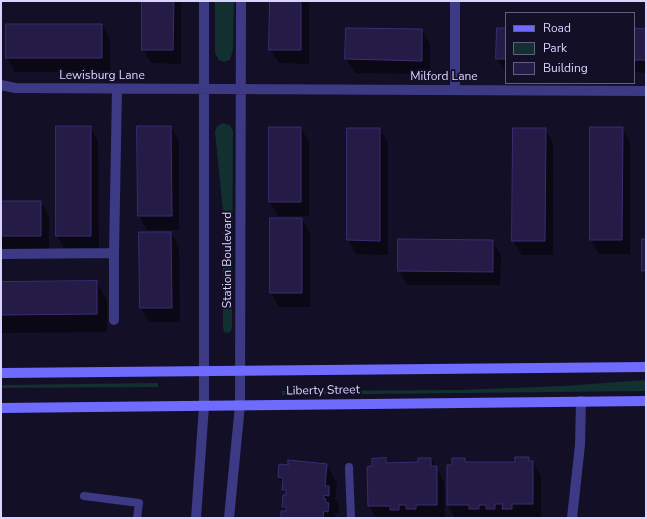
<!DOCTYPE html>
<html>
<head>
<meta charset="utf-8">
<style>
  body { margin:0 }
  #map { position:relative; width:647px; height:519px; overflow:hidden; background:#130f26; font-family:"Nunito Sans",sans-serif }
  canvas { display:block }
  .frame { position:absolute; inset:0; border:2px solid #d9d4ff; pointer-events:none }
  .legend { position:absolute; left:505px; top:12px; width:130px; height:72px; box-sizing:border-box; background:#130f26; border:1px solid #625e7d; margin:0; padding:5px 7px; list-style:none; font-size:12px; color:#d9d4ff }
  .legend li { display:flex; align-items:center; gap:8px; height:20px }
  .legend b { width:20px; border:1px solid #625e7d }
</style>
</head>
<body>
<div id="map">
<canvas width="647" height="519"></canvas>
<div class="frame"></div>
<ul class="legend">
<li><b style="height:5px;background:#6f6bff"></b>Road</li>
<li><b style="height:11px;background:#12302f"></b>Park</li>
<li><b style="height:11px;background:#241b47"></b>Building</li>
</ul>
</div>
<script>
const ctx = document.querySelector('canvas').getContext('2d');
ctx.lineJoin = 'round';
function paint(path, color) {
  ctx.fillStyle = color;
  ctx.fill(path, 'evenodd');
}
function stroke(path, color, width, dash) {
  ctx.strokeStyle = color;
  ctx.lineWidth = width;
  ctx.lineCap = dash ? 'butt' : 'round';
  ctx.setLineDash(dash || []);
  ctx.stroke(path);
}
function label(font, color, halo, rows, align = 'center') {
  ctx.font = font + ' "Nunito Sans",sans-serif';
  ctx.lineWidth = 4;
  ctx.setLineDash([]);
  ctx.textBaseline = 'middle';
  ctx.strokeStyle = halo;
  ctx.fillStyle = color;
  for (const [text, x, y, turn = 0] of rows) {
    ctx.save();
    ctx.translate(x, y);
    ctx.rotate((+turn || 0) * Math.PI / 180);
    ctx.textAlign = isNaN(turn) ? turn : align;
    if (halo) ctx.strokeText(text, 0, 0);
    ctx.fillText(text, 0, 0);
    ctx.restore();
  }
}
paint(new Path2D(`
  M215 1H234L233 49 230 60 224 62 219 60 215 53Z
  M223 123 230 125 233 131 232 326 231 331 228 333 224 332 223 328V211L215 132 217 126Z
  M646 380V391L282 395V391L459 390 562 386Z
  M158 383V387L1 388V385Z`), '#12302f');
paint(new Path2D(`
  M143 1H181V64L151 63 143 49Z
  M271 1H309V64L279 63 270 49Z
  M102 25 110 39V72H15L7 58Z
  M347 29 422 30 430 44V74L355 73 346 59Z
  M498 29H506V73L497 59Z
  M634 29 646 30V73L634 72Z
  M57 127H90L98 141 99 250H65L57 236Z
  M138 127H171L179 141V230H147L139 216Z
  M270 128H301L309 142V216H278L270 202Z
  M622 128 630 142V254H599L591 240Z
  M348 129H380L388 143V255L356 254 348 240Z
  M545 129 553 143V255H522L513 241Z
  M1 202H41L49 216V250H1Z
  M271 219H302L310 233V307H279L271 293Z
  M171 233 179 247 180 322H149L141 308Z
  M646 240V277L643 271Z
  M492 241 501 255 500 285H407L399 270Z
  M96 282 107 300V332L1 333V283Z
  M528 458 531 462H533L541 476V518H455L448 505 453 466 465 459 467 463H516Z
  M385 459 388 464 419 463 431 459 444 481 445 518H376L369 506 373 467Z
  M327 465 337 483 335 499 339 506V513H334L337 518H282L286 512 283 506 287 496 283 490 284 485 279 477Z`), '#0007');
const building = new Path2D(`
  M142 1H174L173 50H142Z
  M270 1H301V50H269Z
  M6 24H102V58H6Z
  M346 28 422 29V61L345 59Z
  M497 28H506V59H496Z
  M634 28 646 29V60H634Z
  M56 126H91V236H56Z
  M137 126H171L172 216H138Z
  M269 127H301V202H269Z
  M590 127H623L622 240H590Z
  M347 128H380V241L347 240Z
  M513 128H546L545 241H512Z
  M1 201H41V236H1Z
  M270 218H302V293H270Z
  M139 232H171L172 308H140Z
  M398 239 493 240V272L398 271Z
  M642 239H646V271H642Z
  M97 281V314L1 315V282Z
  M515 457H529V461H533V504H512V509H502L503 504H495V509H486V505H479V509H469V505H447V465H452V458H465V462H515Z
  M386 458V463L418 462V458H431V466H437V505H416V509H406V505H399V510H390V506H368L367 467 372 466V459Z
  M288 460 327 464 325 486H329V496L324 495V499H326L325 502 329 503 328 512 324 511 323 518H281V511H286V507H282L283 495H286V490H282L283 478 278 477 279 464 288 465Z`);
paint(building, '#241b47');
stroke(building, '#3b2d73', 1);
stroke(new Path2D(`
  M349 467 351 518
  M84 496 139 503 137 518`), '#3d3a85', 8);
stroke(new Path2D(`
  M1 85 15 88 646 91
  M455 90V1
  M114 253V320
  M1 254 114 253 117 89
  M196 518 204 406V1
  M229 518 240 405 241 1
  M572 518 580 445 581 401`), '#3d3a85', 10);
stroke(new Path2D(`
  M1 373 646 367
  M1 408 646 401`), '#6f6bff', 10);
label('12px', '#d9d4ff', '#130f26', [
  ["Lewisburg Lane",102,76],
  ["Milford Lane",444,77],
  ["Station Boulevard",228,260,-90],
  ["Liberty Street",323,391,-1]
]);
</script>
</body>
</html>
